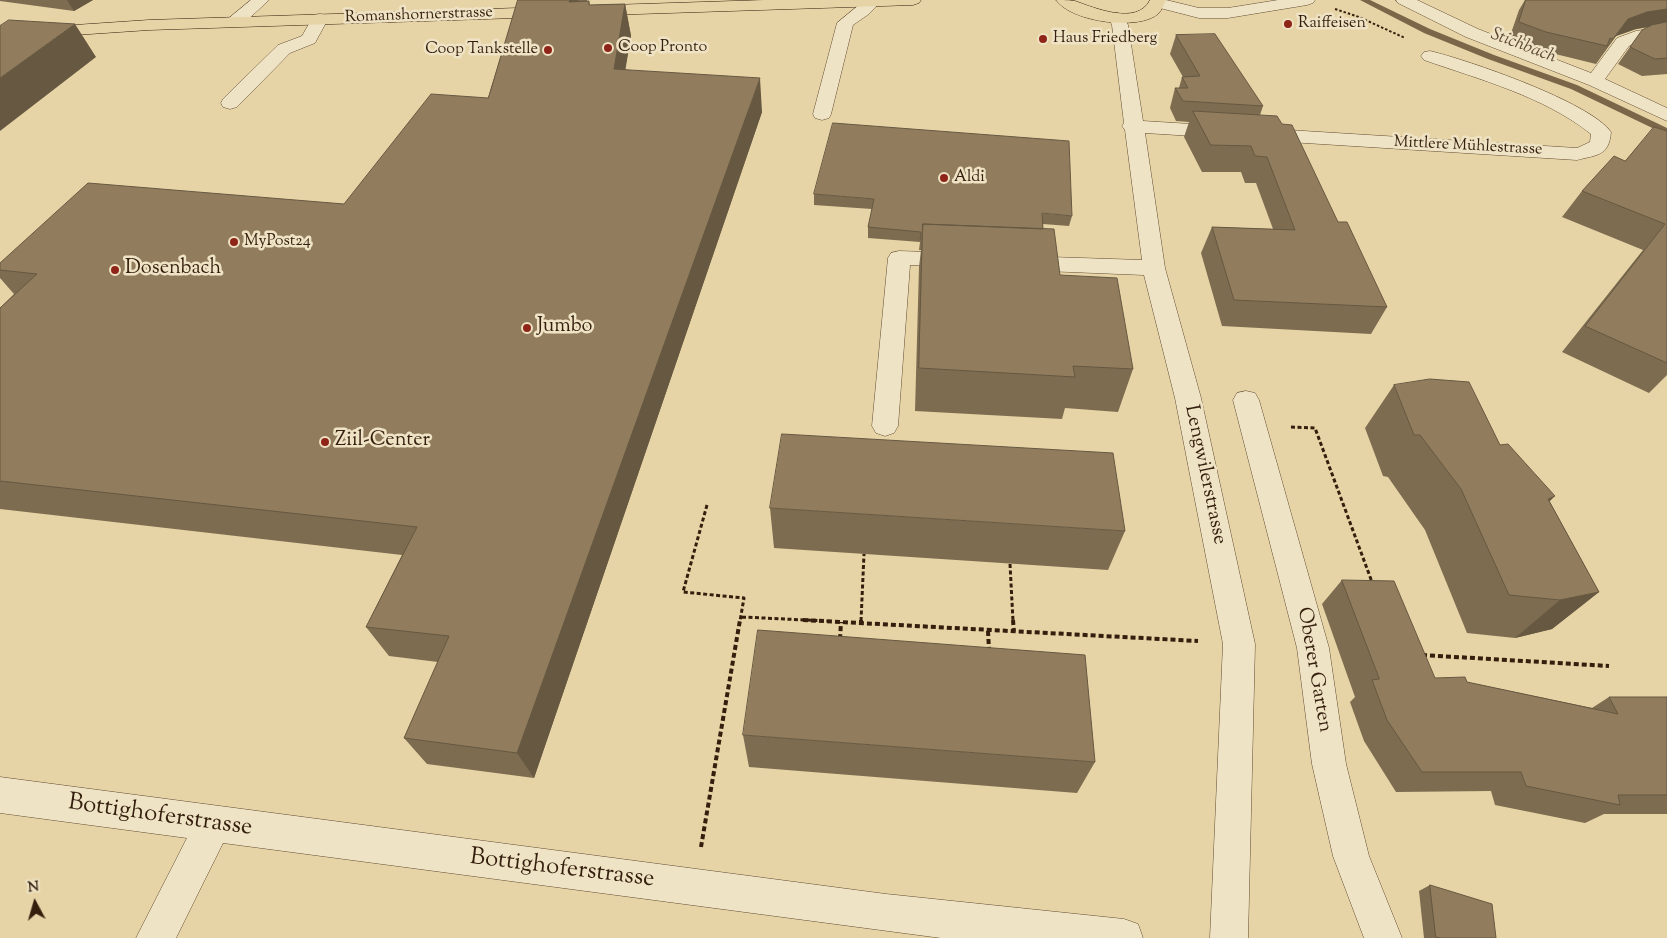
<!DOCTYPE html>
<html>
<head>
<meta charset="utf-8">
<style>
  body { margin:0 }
  #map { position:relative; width:1667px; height:938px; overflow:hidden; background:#e7d4a6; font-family:"Sorts Mill Goudy",serif }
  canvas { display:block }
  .north { position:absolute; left:10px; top:878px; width:50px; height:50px; -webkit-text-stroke:4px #efe3c5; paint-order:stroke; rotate:354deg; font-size:14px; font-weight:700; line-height:20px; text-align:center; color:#341e0d }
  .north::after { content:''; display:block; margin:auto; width:18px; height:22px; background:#341e0d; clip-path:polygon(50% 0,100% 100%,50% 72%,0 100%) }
</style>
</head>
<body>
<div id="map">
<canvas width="1667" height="938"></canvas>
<div class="north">N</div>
</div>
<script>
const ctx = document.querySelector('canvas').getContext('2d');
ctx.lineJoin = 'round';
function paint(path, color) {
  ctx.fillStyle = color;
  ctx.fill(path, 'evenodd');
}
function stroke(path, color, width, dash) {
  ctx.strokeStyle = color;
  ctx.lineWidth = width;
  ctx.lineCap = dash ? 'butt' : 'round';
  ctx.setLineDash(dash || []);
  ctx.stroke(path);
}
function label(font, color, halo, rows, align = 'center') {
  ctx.font = font + ' "Sorts Mill Goudy",serif';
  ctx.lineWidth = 5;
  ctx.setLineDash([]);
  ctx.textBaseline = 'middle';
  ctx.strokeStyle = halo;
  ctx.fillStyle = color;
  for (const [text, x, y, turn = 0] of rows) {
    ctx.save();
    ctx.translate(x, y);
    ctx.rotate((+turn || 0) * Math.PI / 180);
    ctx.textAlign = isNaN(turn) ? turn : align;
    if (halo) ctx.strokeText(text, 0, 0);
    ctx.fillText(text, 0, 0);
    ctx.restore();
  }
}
paint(new Path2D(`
  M1360 0H1370L1430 29 1494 55 1577 85 1667 128V135L1571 89 1488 59 1424 33Z`), '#7b664a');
const minor = new Path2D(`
  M251 0H269L241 26H229L227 22 229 18Z
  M865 0H879L880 2 869 14 853 25 831 114 829 118 822 120 815 118 813 114 837 23Z
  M1152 0H1166L1199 8H1228L1278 0H1315L1313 3 1307 5 1228 18H1199L1152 6 1150 3Z
  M1396 0H1417L1478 29 1591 73 1617 38 1636 31 1667 26V36L1640 40 1629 46 1605 79 1667 108V121L1589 85 1466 37 1398 3Z
  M1117 13 1123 15 1128 25 1143 121 1577 148 1590 142 1591 134C1543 96 1481 80 1424 60L1421 56 1424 52 1430 51C1468 60 1590 102 1611 132 1609 156 1597 155 1577 160L1145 133 1165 268 1201 398 1255 644 1248 938H1210L1223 644 1175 398 1144 275 1020 270 1012 268 1009 263 1012 258 1020 256 1142 260 1125 130 1122 126 1124 123 1112 25 1109 18 1111 15Z
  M320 14 326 15 328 19 315 43 290 53 237 107 230 109 223 107 221 103 223 99 278 45 302 36 314 15Z
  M899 251 957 253 965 255 968 260 965 265 957 267 910 265 898 426 894 433 885 436 876 433 872 426 888 258 891 253Z
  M1246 391 1255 393 1259 400 1329 648 1346 764 1369 856 1402 938H1364L1333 856 1312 764 1297 648 1233 400 1237 393Z
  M0 777 886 894 1124 919 1138 924 1143 938H941L223 843 176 938H136L187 838 0 813Z`);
const major = new Path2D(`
  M765 0H921L919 3 913 5 149 30 45 37 0 43V33L45 27 149 20Z
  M1056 0C1062 0 1070 0 1075 1 1095 8 1137 26 1150 0H1166C1164 4 1162 10 1158 14 1138 31 1071 22 1056 0Z`);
stroke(minor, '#614c33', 1);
stroke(major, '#341e0d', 1);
stroke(new Path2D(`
  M1335 9 1359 17 1405 38`), '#341e0d', 2, [2.5, 2]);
stroke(new Path2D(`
  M1291 427 1315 428 1372 582
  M707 505 683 592 744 598 740 621
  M1010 564 1013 621
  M742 617 827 621
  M861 621 864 554`), '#341e0d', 3, [4, 2.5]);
stroke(new Path2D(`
  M803 620 1198 641
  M1013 620 1014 632
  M861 623V620
  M988 631 989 650
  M840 639 841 622
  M1422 655 1609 666
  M701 847 740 620`), '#341e0d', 4, [5, 3]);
paint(minor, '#efe3c5');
paint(major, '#e7d4a6');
paint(new Path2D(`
  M0 0H93L74 11 0 1Z
  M518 0H587V1H589L590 5 625 4 631 36 625 69 762 112 534 778 427 764 404 738 438 662 389 656 366 627 402 555 0 509V308L14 294 0 278V263L344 204 488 98Z
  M1525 0H1667V74L1642 76 1618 64 1630 47 1648 27 1636 29 1616 36 1596 64 1535 49 1509 39 1519 10Z
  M1176 35 1263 106 1260 115 1338 222 1387 307 1371 334 1222 326 1201 253 1212 227 1273 229 1256 183H1245L1241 172H1202L1184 137 1189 122 1176 121 1170 108 1175 88H1179L1182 77H1183L1170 54Z
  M1667 131V375L1649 393 1562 352 1643 250 1562 217 1582 191Z
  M814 194 1072 216 1069 226 1043 224V229L1060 275 1133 369 1118 412 1065 408 1062 419 915 411 919 267 921 250H919L920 242 868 238V227L872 209 814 205Z
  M1394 385 1500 445 1550 502 1599 592 1552 629 1515 638 1467 633 1425 530 1388 477 1383 476 1365 428Z
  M770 508 1125 531 1108 570 774 548Z
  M1342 580 1435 678 1467 682 1592 708 1609 697H1667V814H1604L1585 823 1495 805 1491 791 1396 792 1364 741 1350 702 1355 697 1322 604Z
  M743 735 1095 762 1077 793 749 767Z
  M1430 885 1496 938H1424L1419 891Z`), '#7d6c50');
paint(new Path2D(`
  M67 0H93L74 11Z
  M570 0H578L581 18 569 2Z
  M625 4 631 36 620 102 614 69Z
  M1667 9V24L1636 29 1616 36 1601 56 1613 39 1628 19 1647 12Z
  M75 24 96 57 0 131V78Z
  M760 78 762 112 534 778 517 753Z
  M1555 496 1514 537 1548 499Z
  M1599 592 1552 629 1515 638 1560 600Z`), '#665841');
const building = new Path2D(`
  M518 0H570L569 2 589 1V5L625 4 614 69 760 78 517 753 404 738 449 636 366 627 417 527 0 481V308L37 274 0 270V263L88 183 344 204 431 94 488 98Z
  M1526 0H1667V9L1647 12 1628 19 1613 39 1610 38 1607 46 1546 32 1519 22Z
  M9 20 75 24 0 78V26Z
  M1667 22V58L1655 59 1630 47 1642 30 1652 25Z
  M1215 34 1263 106 1183 101 1175 88H1188L1182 77 1200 76 1176 35Z
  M1193 111 1277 116 1282 124 1292 125 1338 222H1347L1387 307 1234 300 1212 227 1295 230 1267 157 1255 156 1251 146 1211 145Z
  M833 123 1069 141 1072 216 1042 213 1043 229 923 224 922 239H920L921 232 868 227 874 199 814 194Z
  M1654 127 1667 131V363L1585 326 1665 224 1582 191 1614 156 1625 161Z
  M923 224 1054 229 1060 275 1117 278 1133 369 1073 366 1075 377 919 368Z
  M1430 379 1469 382 1500 445 1508 444 1555 496 1548 499 1599 592 1560 600 1509 595 1461 489 1420 435H1414L1394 385Z
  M782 434 1113 453 1125 531 770 508Z
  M1342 580 1394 581 1435 678 1465 677 1467 682 1618 714 1609 697H1667V795H1618L1620 805 1526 786 1521 772H1422L1387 720 1372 680 1379 679Z
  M758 630 1085 655 1095 762 743 735Z
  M1430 885 1492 904 1496 938H1440L1436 937Z`);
paint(building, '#917d5d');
stroke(building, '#665841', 1);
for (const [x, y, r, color] of [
  [1288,24,5,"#8f2418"],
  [1043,39,5,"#8f2418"],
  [608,48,5,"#8f2418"],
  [548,50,5,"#8f2418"],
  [944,178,5,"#8f2418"],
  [234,242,5,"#8f2418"],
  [115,270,5,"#8f2418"],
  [527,328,5,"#8f2418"],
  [325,442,5,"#8f2418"]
]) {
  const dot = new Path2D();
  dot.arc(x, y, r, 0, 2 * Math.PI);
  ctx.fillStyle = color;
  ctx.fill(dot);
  stroke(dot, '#efe3c5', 2);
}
label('16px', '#341e0d', '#efe3c5', [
  ["Romanshornerstrasse",419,16,-2],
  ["Mittlere Mühlestrasse",1468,147,3]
]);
label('16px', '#341e0d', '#efe3c5', [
  ["Raiffeisen",1298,24],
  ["Haus Friedberg",1053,39],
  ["Coop Pronto",618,48],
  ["Coop Tankstelle",538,50,"right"],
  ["Aldi",954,178],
  ["MyPost24",244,242]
], 'left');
label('italic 18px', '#5d4830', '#efe3c5', [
  ["Stichbach",1523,47,21]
]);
label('20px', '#341e0d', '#efe3c5', [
  ["Dosenbach",125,270],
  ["Jumbo",537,328],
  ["Ziil-Center",335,442]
], 'left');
label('20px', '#341e0d', '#efe3c5', [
  ["Lengwilerstrasse",1204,475,78],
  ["Oberer Garten",1313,670,80]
]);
label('24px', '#341e0d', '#efe3c5', [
  ["Bottighoferstrasse",160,817,8],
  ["Bottighoferstrasse",562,870,7]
]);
</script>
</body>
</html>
